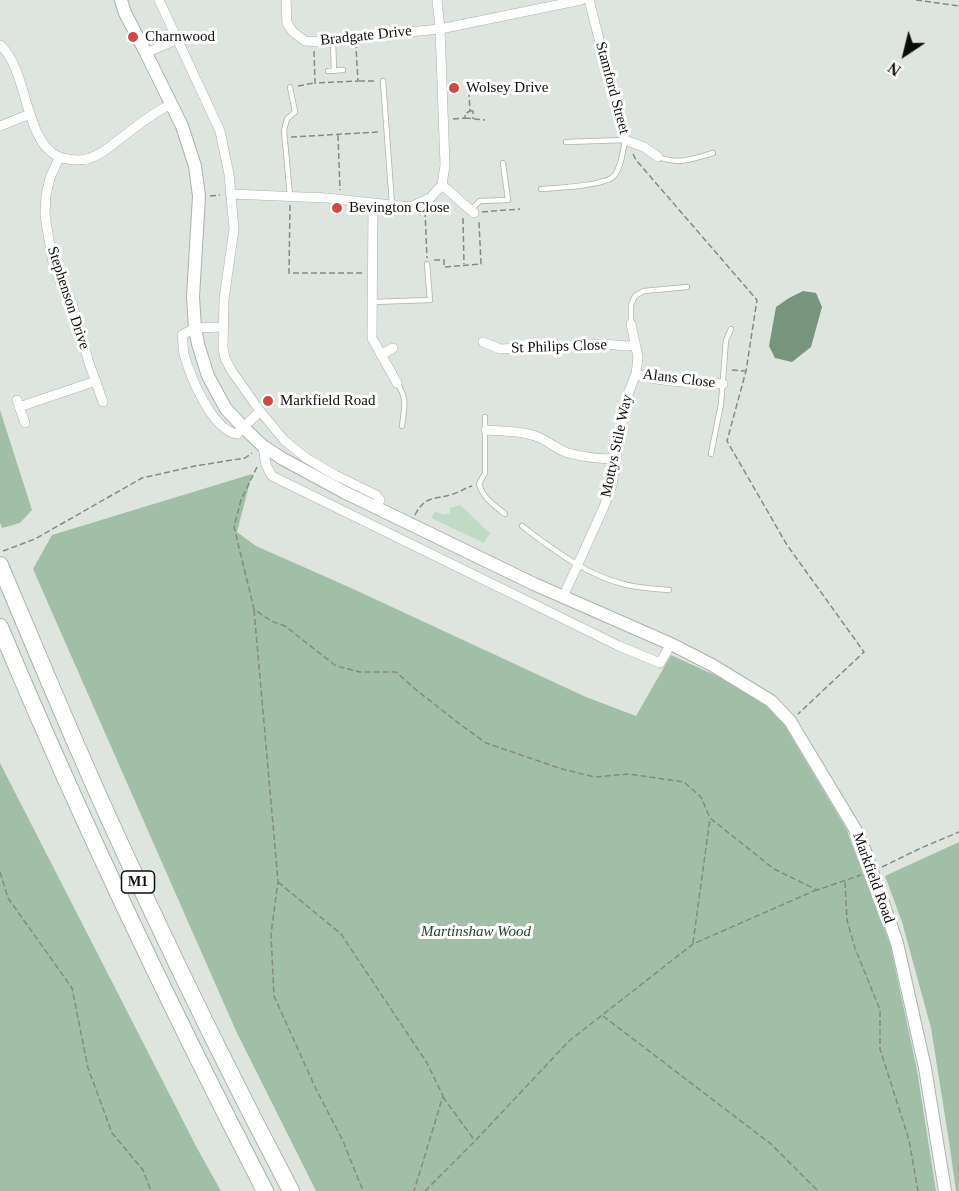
<!DOCTYPE html>
<html>
<head>
<meta charset="utf-8">
<style>
  body { margin:0 }
  #map { position:relative; width:959px; height:1191px; overflow:hidden; background:#dee5df; font-family:Georgia,serif }
  canvas { display:block }
  .north { position:absolute; left:875px; top:24px; width:60px; height:60px; -webkit-text-stroke:4px #fff; paint-order:stroke; rotate:215deg; font-size:16px; font-weight:700; line-height:24px; text-align:center; color:#0b0d0b }
  .north::after { content:''; display:block; margin:auto; width:21px; height:27px; background:#0b0d0b; clip-path:polygon(50% 0,100% 100%,50% 72%,0 100%) }
</style>
</head>
<body>
<div id="map">
<canvas width="959" height="1191"></canvas>
<div class="north">N</div>
</div>
<script>
const ctx = document.querySelector('canvas').getContext('2d');
ctx.lineJoin = 'round';
function paint(path, color) {
  ctx.fillStyle = color;
  ctx.fill(path, 'evenodd');
}
function stroke(path, color, width, dash) {
  ctx.strokeStyle = color;
  ctx.lineWidth = width;
  ctx.lineCap = dash ? 'butt' : 'round';
  ctx.setLineDash(dash || []);
  ctx.stroke(path);
}
function label(font, color, halo, rows, align = 'center') {
  ctx.font = font + ' Georgia,serif';
  ctx.lineWidth = 6;
  ctx.setLineDash([]);
  ctx.textBaseline = 'middle';
  ctx.strokeStyle = halo;
  ctx.fillStyle = color;
  for (const [text, x, y, turn = 0] of rows) {
    ctx.save();
    ctx.translate(x, y);
    ctx.rotate((+turn || 0) * Math.PI / 180);
    ctx.textAlign = isNaN(turn) ? turn : align;
    if (halo) ctx.strokeText(text, 0, 0);
    ctx.fillText(text, 0, 0);
    ctx.restore();
  }
}
paint(new Path2D(`
  M460 505 490 533 484 543 431 518 435 511 443 515 450 513V508Z`), '#c0dbc5');
paint(new Path2D(`
  M0 410 32 510 20 523 2 528 0 522Z
  M252 474 237 532 256 546 351 588 586 697 636 716 671 655 771 701 792 738 847 830 890 944 917 1070 936 1191H316L236 1031 33 569 52 535Z
  M0 763 197 1148 221 1191H0Z
  M959 842V1191H956L950 1148 931 1028 902 922 885 876Z`), '#a0bfa6');
paint(new Path2D(`
  M803 291 816 293 822 307 811 347 792 362 775 358 769 346 776 307 789 298Z`), '#77947c');
const service = new Path2D(`
  M333 41 334 71
  M328 71 343 70
  M383 81 392 204
  M658 157C680 165 691 159 713 153
  M541 189C556 188 605 186 614 176 621 168 623 151 625 140L566 142
  M290 196 284 130 287 119 295 112 290 87
  M470 210 480 201 508 200 503 163
  M373 302 430 300 427 264
  M631 324V305L635 296 644 291 687 287
  M397 383C408 399 404 408 402 426
  M485 417V473L479 484C483 498 494 505 505 514
  M711 454 721 404 726 340 731 329
  M522 526C554 550 587 576 627 585 641 588 655 589 669 590`);
const minor = new Path2D(`
  M159 0 220 131 229 174 234 229 224 299 223 348 225 358 231 370 260 411 284 440 306 458 335 475 376 495 380 500 377 507
  M286 0 287 23 293 32 305 41 323 42 368 36 440 29 581 0
  M589 0 625 140 644 147 658 157
  M0 45C30 70 23 152 67 159 74 160 83 161 90 158 100 155 109 148 117 141 134 129 151 113 170 105
  M146 53 178 39
  M0 126 30 114
  M59 158 50 178 46 195 45 215 49 240 53 263 61 283 72 303 89 363 103 402
  M442 185 474 213
  M230 194 327 198 410 207 430 198 442 185 445 165 440 29 437 0
  M373 203 372 338 397 383
  M224 327 195 328 182 335C183 341 183 347 184 354 190 376 212 430 237 434L260 411
  M483 342 500 349 604 344 626 346 635 345
  M381 355 393 348
  M636 374C663 383 694 382 723 384
  M17 400 25 423
  M19 407 96 381
  M486 430C504 431 522 431 538 437 549 442 557 449 568 453 583 457 600 459 616 459
  M263 446 266 465 272 476 619 646 660 663 671 644
  M563 597 603 509 612 485 620 431 629 391 636 374 638 357 631 324`);
const tertiary = new Path2D(`
  M121 0 125 13 146 53 182 126 195 166 199 196 193 297 195 328 198 344 208 376 226 409 244 428 263 446 283 459 344 492 534 584 673 645 712 665 771 701 790 721 855 829 865 851 897 943 925 1068 945 1191`);
const motorway = new Path2D(`
  M0 565C46 674 91 783 142 890 189 991 239 1092 291 1191
  M0 627C80 819 170 1007 265 1191`);
stroke(service, '#abb2ac', 6);
stroke(minor, '#abb2ac', 10);
stroke(tertiary, '#abb2ac', 14);
stroke(motorway, '#abb2ac', 18);
stroke(new Path2D(`
  M916 0 959 6
  M314 51 315 83 358 81 356 47
  M359 81H376
  M298 86 314 83
  M470 111H473V119
  M465 118 485 120
  M453 119 465 118V114L470 111 469 94
  M338 135 340 190
  M291 137 379 132
  M633 154 636 160 757 300 746 371 727 441 787 545 864 652 798 714
  M210 196 220 195
  M290 205 289 273H363
  M425 211 427 258
  M482 212 520 209
  M463 218 464 264
  M434 260H444V267L481 264 479 222
  M732 370 745 371
  M257 467 241 500 234 527 254 609 271 621 285 626 336 666 360 672H396L415 689 461 725 486 743 562 769 595 777 629 774 684 782 701 797 710 818 774 869 817 890 861 875
  M415 515C425 495 435 500 453 494 460 492 465 488 472 486
  M3 551 35 539 142 478 195 466 245 458 252 453
  M254 610 278 881 271 934 274 996 316 1089 343 1141 363 1191
  M882 867 921 848 959 832
  M0 872 8 898 72 988 88 1068 112 1133 143 1170 151 1191
  M278 882 341 934 427 1063 443 1096 414 1191
  M845 882 847 920 855 948 880 1010V1049L909 1140 918 1191
  M693 943 710 818
  M603 1016 771 1144 818 1191
  M443 1097 475 1141
  M425 1191 475 1141 569 1041 693 944 816 890`), '#848985', 1.5, [6, 3]);
stroke(service, '#fff', 4.5);
stroke(minor, '#fff', 9);
stroke(tertiary, '#fff', 12);
stroke(motorway, '#fff', 16);
for (const [x, y, r, color] of [
  [133,37,6,"#d54645"],
  [454,88,6,"#d54645"],
  [337,208,6,"#d54645"],
  [268,401,6,"#d54645"]
]) {
  const dot = new Path2D();
  dot.arc(x, y, r, 0, 2 * Math.PI);
  ctx.fillStyle = color;
  ctx.fill(dot);
  stroke(dot, '#fff', 2);
}
for (const [x, y, w] of [
  [138,882,33]
]) {
  const box = new Path2D();
  box.roundRect(x - w / 2, y - 11, w, 22, 4.5);
  ctx.fillStyle = '#fff';
  ctx.fill(box);
  stroke(box, '#0b0d0b', 1.5);
}
label('bold 14px', '#0b0d0b', null, [
  ["M1",138,882]
]);
label('15px', '#0b0d0b', '#fff', [
  ["Bradgate Drive",366,36,-6],
  ["Stamford Street",612,88,75],
  ["Stephenson Drive",68,298,72],
  ["St Philips Close",559,347,-2],
  ["Alans Close",679,379,7],
  ["Mottys Stile Way",617,446,-78],
  ["Markfield Road",873,878,70]
]);
label('15px', '#0b0d0b', '#fff', [
  ["Charnwood",145,37],
  ["Wolsey Drive",466,88],
  ["Bevington Close",349,208],
  ["Markfield Road",280,401]
], 'left');
label('italic 15px', '#194927', '#fff', [
  ["Martinshaw Wood",476,932]
]);
</script>
</body>
</html>
